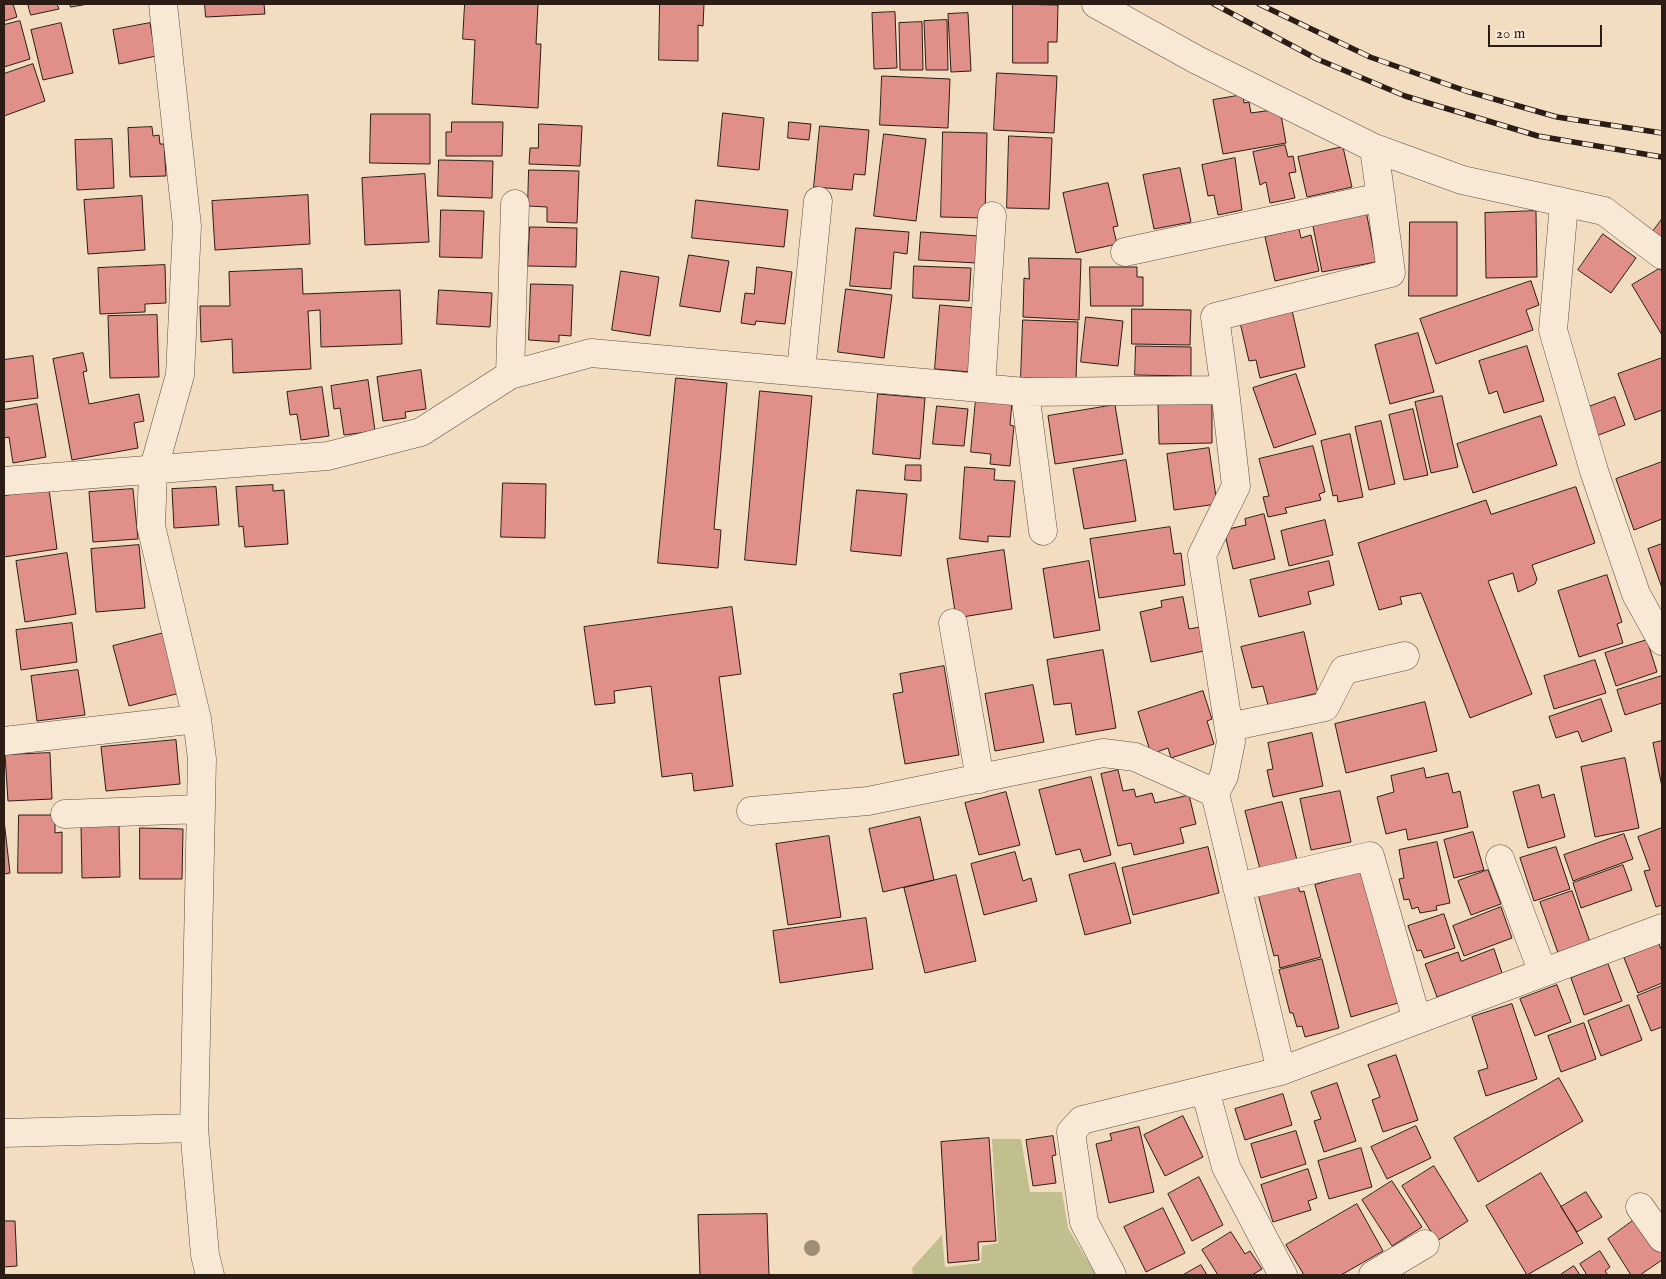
<!DOCTYPE html>
<html>
<head>
<meta charset="utf-8">
<style>
  body { margin:0 }
  #map { position:relative; width:1666px; height:1279px; overflow:hidden; background:#f3ddc0; font-family:"IM FELL English",serif }
  canvas { display:block }
  .frame { position:absolute; inset:0; border:5px solid #2b1d16; pointer-events:none }
  .scale { position:absolute; left:1488px; top:25px; width:114px; height:22px; box-sizing:border-box; border:2px solid #2b1d16; border-top:0; padding-left:6px; font-size:15px; line-height:18px; white-space:nowrap; color:#2b1d16; -webkit-text-stroke:4px #f7e9d6; paint-order:stroke }
</style>
</head>
<body>
<div id="map">
<canvas width="1666" height="1279"></canvas>
<div class="frame"></div>
<div class="scale">20 m</div>
</div>
<script>
const ctx = document.querySelector('canvas').getContext('2d');
ctx.lineJoin = 'round';
function paint(path, color) {
  ctx.fillStyle = color;
  ctx.fill(path, 'evenodd');
}
function stroke(path, color, width, dash) {
  ctx.strokeStyle = color;
  ctx.lineWidth = width;
  ctx.lineCap = dash ? 'butt' : 'round';
  ctx.setLineDash(dash || []);
  ctx.stroke(path);
}
paint(new Path2D(`
  M992 1139H1021L1030 1192H1062L1068 1228 1096 1275H913L912 1268 942 1235 945 1267 981 1263 982 1246 998 1243Z`), '#c1bf8e');
const building = new Path2D(`
  M4 4H13L17 17 4 21Z
  M28 4H57L59 9 31 15Z
  M70 4H88L71 7Z
  M205 4H264L265 14 206 17Z
  M465 4H538L536 44H541L538 108 472 104 475 40 463 39Z
  M660 4H704L703 26 698 25V61L659 60Z
  M1013 4 1058 5 1057 42H1048V63H1013Z
  M895 12 897 68 874 69 872 13Z
  M968 13 971 71 951 72 948 14Z
  M947 20 948 70H926L924 21Z
  M20 21 30 59 4 67V25Z
  M922 22 923 70H900L899 23Z
  M61 23 73 73 43 80 31 30Z
  M150 23 156 56 119 64 113 30Z
  M33 64 45 101 4 116V74Z
  M997 73 1057 76 1054 133 994 130Z
  M882 76 950 79 948 128 880 125Z
  M1243 95 1244 103 1249 102 1251 113 1280 109 1286 143 1223 154 1213 100Z
  M723 113 764 118 759 170 718 166Z
  M371 114H430V164L370 163Z
  M452 122H503L502 156H446V132H451Z
  M789 122 811 124 809 140 788 138Z
  M539 124 582 126 580 166 529 164 530 148H538Z
  M820 126 869 130 865 175 854 174 852 190 814 187Z
  M152 127 153 136 159 135 160 144H164L166 176 130 177 128 128Z
  M943 132 987 133 985 218 941 217Z
  M884 134 926 139 916 221 874 216Z
  M1009 136 1052 138 1049 209 1007 208Z
  M112 139 114 188 77 190 75 140Z
  M1285 145 1288 157 1293 156 1296 172 1289 173 1295 198 1270 203 1266 182 1260 185 1253 152Z
  M1343 147 1352 187 1307 197 1298 157Z
  M1235 158 1242 210 1218 215 1214 195 1208 196 1202 165Z
  M439 160 493 161 492 198 438 196Z
  M1180 168 1191 222 1154 229 1143 175Z
  M529 170 579 171 577 223 547 222V207L528 206Z
  M425 174 429 242 365 245 362 178Z
  M1108 183 1118 226 1113 227 1117 244 1076 253 1063 193Z
  M308 195 310 244 215 250 212 201Z
  M142 196 145 250 88 254 84 200Z
  M696 200 788 210 784 247 692 238Z
  M441 210 484 211 482 258 440 257Z
  M1366 211 1376 262 1322 272 1312 221Z
  M1536 211 1537 277 1486 278 1485 213Z
  M1662 219V241L1651 234Z
  M1410 222H1457V296H1409Z
  M530 227 577 228 576 267 528 266Z
  M856 228 909 232 907 254 894 252 891 289 850 286Z
  M1299 229 1301 238 1311 235 1319 271 1275 281 1265 237Z
  M921 232 979 236 977 263 919 260Z
  M1603 234 1636 258 1611 293 1578 270Z
  M689 255 729 261 720 312 680 306Z
  M1029 258 1081 259 1079 320 1023 317 1024 278 1029 279Z
  M165 265 166 303 145 304V312L100 314 98 268Z
  M914 266 971 268 969 301 913 298Z
  M757 267 792 272 785 324 756 321 755 325 741 323 745 293 754 294Z
  M1090 267H1137V277H1143V306H1091Z
  M302 269 303 294 400 290 402 344 321 347 320 310 308 311 311 369 233 373 232 339 201 342 200 306H230L229 272Z
  M1659 269 1662 271V335L1632 285Z
  M621 271 659 277 650 336 612 330Z
  M1531 281 1539 305 1526 310 1533 330 1436 364 1420 319Z
  M531 284 573 285 571 336 559 335V342L529 340Z
  M846 289 892 295 884 358 838 352Z
  M439 290 492 293 490 327 437 324Z
  M940 305 975 308 970 372 935 369Z
  M1291 306 1305 367 1260 378 1256 360 1249 361 1239 318Z
  M1132 309 1191 310 1190 345 1132 344Z
  M157 315 159 377 110 378 108 316Z
  M1086 317 1123 321 1118 366 1081 362Z
  M1023 320 1078 322 1076 380 1021 378Z
  M1418 333 1434 392 1390 404 1375 345Z
  M1136 346 1191 347V376L1135 375Z
  M1527 346 1544 401 1504 413 1497 391 1489 394 1479 361Z
  M83 353 87 371 83 372 89 404 139 394 144 421 134 423 138 448 72 460 53 359Z
  M33 356 38 398 4 402V360Z
  M1662 358V410L1635 420 1618 374Z
  M421 370 426 409 405 412 406 418 383 421 377 377Z
  M1296 374 1316 434 1274 448 1253 388Z
  M676 378 727 383 714 529 721 530 718 568 658 563Z
  M368 380 375 431 344 435 340 408 334 409 331 386Z
  M322 387 329 436 301 440 297 414 290 415 287 392Z
  M760 391 812 396 796 565 745 560Z
  M878 394 925 398 920 459 873 454Z
  M1442 396 1458 467 1431 473 1415 402Z
  M1615 397 1625 425 1596 436 1586 408Z
  M976 399 1012 402 1010 425 1014 426 1010 466 990 464 991 454 971 452Z
  M37 404 46 457 13 463 9 437 4 438V410Z
  M1212 404V443L1159 444 1158 405Z
  M1115 405 1123 454 1055 464 1048 416Z
  M937 406 968 409 964 446 933 444Z
  M1413 409 1428 475 1404 480 1389 415Z
  M1541 416 1557 465 1473 493 1457 444Z
  M1381 421 1395 484 1369 490 1355 427Z
  M1350 434 1363 497 1338 502 1337 495 1333 496 1321 441Z
  M1313 446 1325 492 1319 494 1321 500 1285 508 1287 513 1268 517 1263 497 1269 496 1259 459Z
  M1209 448 1217 504 1174 510 1167 454Z
  M1126 460 1136 521 1084 529 1073 469Z
  M1662 462V519L1634 530 1616 479Z
  M906 465H921V481L905 480Z
  M965 467 995 469 994 480 1015 481 1010 537 988 536V542L960 539Z
  M503 483 546 484 545 538 501 537Z
  M273 485V491L284 490 288 544 245 547 243 526 239 527 236 487Z
  M216 487 219 525 174 528 172 489Z
  M1576 487 1595 543 1532 565 1537 579 1535 584 1518 592 1513 573 1488 581 1532 694 1470 718 1421 593 1400 597 1402 604 1379 610 1358 543 1486 500 1491 514Z
  M49 489 57 549 4 557V496Z
  M133 489 138 539 93 542 89 492Z
  M857 490 907 494 901 556 851 551Z
  M1264 514 1275 559 1233 569 1224 530 1246 525 1245 519Z
  M1325 520 1333 555 1289 566 1281 531Z
  M1170 527 1174 554 1181 553 1185 585 1099 598 1090 539Z
  M1662 544V588L1648 549Z
  M139 545 145 608 96 612 91 549Z
  M1004 550 1012 609 956 618 947 559Z
  M67 553 76 614 25 622 16 561Z
  M1089 561 1100 630 1054 638 1043 569Z
  M1329 561 1334 585 1308 592 1311 604 1259 617 1250 580Z
  M1607 575 1622 622 1617 624 1623 643 1579 657 1558 591Z
  M1183 597 1189 629 1200 627 1204 651 1151 662 1140 612 1162 607 1161 601Z
  M732 607 741 674 719 677 733 786 694 791 692 773 662 777 651 686 614 691 615 703 595 705 584 627Z
  M72 623 77 662 21 670 16 630Z
  M1304 632 1318 693 1268 705 1263 686 1252 688 1241 647Z
  M164 633 180 693 129 706 113 646Z
  M1647 640 1657 672 1616 686 1605 653Z
  M1103 650 1116 728 1076 735 1071 703 1054 705 1047 660Z
  M1595 660 1606 693 1554 709 1544 676Z
  M944 666 959 755 905 764 893 694 903 692 900 674Z
  M78 670 85 715 37 721 31 676Z
  M1662 676V703L1625 715 1617 690Z
  M1033 685 1044 742 995 751 985 694Z
  M1203 691 1212 719 1207 721 1214 744 1171 758 1168 748 1151 754 1138 712Z
  M1601 699 1612 731 1582 742 1578 731 1556 738 1549 717Z
  M1425 702 1437 751 1346 773 1335 724Z
  M1312 733 1323 786 1273 797 1267 770 1273 769 1268 743Z
  M176 740 180 784 106 791 101 747Z
  M1662 741V787L1653 743Z
  M50 753 52 799 8 801 5 755Z
  M1625 758 1639 828 1595 837 1581 767Z
  M1424 768 1426 778 1448 773 1453 793 1460 791 1468 827 1408 840 1406 829 1386 834 1377 797 1394 792 1391 776Z
  M1118 770 1123 791 1134 789 1136 797 1152 793 1155 803 1189 795 1196 824 1180 828 1184 843 1134 855 1131 843 1118 846 1101 774Z
  M1091 777 1111 855 1084 862 1080 849 1056 855 1039 790Z
  M1539 785 1542 798 1554 794 1565 837 1528 848 1513 792Z
  M1340 791 1351 842 1311 850 1300 799Z
  M1006 792 1020 845 979 855 965 803Z
  M1282 802 1297 860 1260 869 1245 811Z
  M19 815H55V833L62 832V873H18Z
  M920 817 934 880 883 892 869 829Z
  M4 820 10 873 4 874Z
  M119 825 120 877 82 878 81 826Z
  M140 828 183 829 182 879H140Z
  M1662 828V905L1656 907 1644 871 1650 870 1638 837Z
  M1473 832 1484 870 1454 878 1444 840Z
  M1624 834 1633 859 1573 881 1564 855Z
  M829 836 841 917 788 925 776 844Z
  M1437 842 1450 903 1436 906 1437 910 1420 913 1418 907 1412 909 1409 899 1404 900 1399 879 1404 878 1399 850Z
  M1208 847 1219 893 1133 915 1122 868Z
  M1556 847 1570 889 1534 901 1520 858Z
  M1015 852 1023 881 1031 878 1037 901 984 915 971 864Z
  M1115 863 1131 923 1085 935 1069 875Z
  M1623 865 1632 890 1581 908 1573 883Z
  M1488 870 1501 904 1471 915 1458 881Z
  M1363 871 1398 1003 1351 1017 1315 885Z
  M956 875 976 961 925 973 904 888Z
  M1297 884 1300 892 1304 891 1321 957 1280 968 1278 955 1274 956 1257 890Z
  M1572 891 1590 942 1558 953 1540 902Z
  M1501 907 1512 938 1464 956 1453 926Z
  M1444 914 1455 948 1424 958 1421 950 1417 951 1408 926Z
  M866 918 873 969 780 983 773 931Z
  M1659 944 1662 951V983L1638 993 1624 958Z
  M1494 949 1502 973 1437 997 1425 964 1458 952 1461 961Z
  M1322 959 1339 1028 1305 1037 1302 1026 1297 1027 1293 1013H1290L1279 970Z
  M1608 964 1622 1001 1584 1015 1571 978Z
  M1557 985 1571 1022 1535 1036 1520 999Z
  M1662 986V1027L1651 1031 1637 996Z
  M1512 1004 1537 1079 1486 1096 1478 1071 1488 1068 1472 1017Z
  M1629 1005 1642 1040 1601 1056 1588 1021Z
  M1584 1023 1596 1059 1561 1072 1548 1036Z
  M1396 1055 1418 1120 1383 1132 1372 1100 1380 1097 1368 1065Z
  M1559 1078 1583 1121 1478 1182 1454 1138Z
  M1337 1083 1356 1141 1324 1152 1314 1121 1321 1119 1311 1092Z
  M1283 1094 1292 1125 1245 1140 1235 1109Z
  M1183 1116 1203 1157 1165 1176 1144 1135Z
  M1416 1126 1431 1158 1387 1179 1371 1147Z
  M1139 1127 1154 1192 1109 1203 1096 1144 1112 1140 1110 1134Z
  M1296 1131 1306 1164 1261 1178 1251 1144Z
  M1053 1136 1056 1155 1052 1156 1056 1183 1033 1186 1026 1140Z
  M989 1138 996 1241 978 1242 979 1260 948 1263 941 1142Z
  M1361 1148 1372 1187 1329 1199 1318 1161Z
  M1434 1166 1468 1221 1437 1241 1402 1186Z
  M1308 1169 1317 1198 1308 1201 1311 1210 1273 1222 1261 1185Z
  M1541 1173 1583 1243 1527 1275 1486 1206Z
  M1199 1177 1223 1225 1192 1241 1168 1194Z
  M1392 1181 1422 1227 1392 1246 1362 1200Z
  M1586 1192 1602 1217 1577 1232 1561 1207Z
  M1357 1204 1383 1251 1341 1275H1304L1286 1245Z
  M1163 1208 1185 1253 1146 1272 1124 1227Z
  M767 1214 769 1275H700L698 1215Z
  M1638 1217 1662 1253V1260L1640 1275H1631L1608 1239Z
  M4 1221H15L17 1266 4 1267Z
  M1231 1232 1245 1254 1250 1251 1262 1269 1252 1275H1218L1202 1250Z
  M1600 1251 1610 1267 1605 1271 1608 1275H1587L1580 1264Z
  M1201 1265 1207 1275H1183Z
  M1574 1266 1580 1275H1560Z`);
paint(building, '#e09088');
stroke(building, '#2b1d16', 1);
const minor = new Path2D(`
  M163 4 187 226 180 375 153 471 151 526 197 719 202 759 194 1128 205 1255 210 1275
  M1096 4 1197 60 1374 148 1462 180 1604 211 1662 255
  M1564 204 1553 330 1594 471 1636 594 1662 641
  M1125 252 1381 197
  M801 371 818 201
  M510 375 515 204
  M981 387 992 216
  M1225 390 1215 317 1391 273 1374 148
  M1025 392 1043 531
  M4 481 328 456 421 432 510 375 591 353 1025 392 1225 390 1236 486 1202 555 1231 742 1224 776 1215 793 1281 1071
  M953 623 980 779
  M1229 727 1325 707 1344 670 1405 656
  M4 741 197 719
  M751 811 868 801 1103 753 1135 757 1215 793
  M65 814 201 809
  M1500 859 1543 973
  M1237 887 1370 856 1417 1020
  M1205 1090 1226 1167 1283 1275
  M4 1133 194 1128
  M1640 1207 1662 1238
  M1112 1275 1084 1222 1071 1132 1082 1120 1281 1071 1662 928
  M1373 1275 1425 1244`);
stroke(minor, '#5d4d40', 29);
stroke(minor, '#f7e9d6', 28);
const rail = new Path2D(`
  M1214 4 1317 59 1405 96 1538 136 1662 157
  M1259 4 1370 57 1466 91 1557 117 1662 133`);
stroke(rail, '#2b1d16', 5.5);
stroke(rail, '#f7e9d6', 4, [11]);
ctx.fillStyle = '#9e8e76';
for (const [x, y] of [
  [812,1248]
]) {
  ctx.beginPath();
  ctx.arc(x, y, 8, 0, 2 * Math.PI);
  ctx.fill();
}
</script>
</body>
</html>
